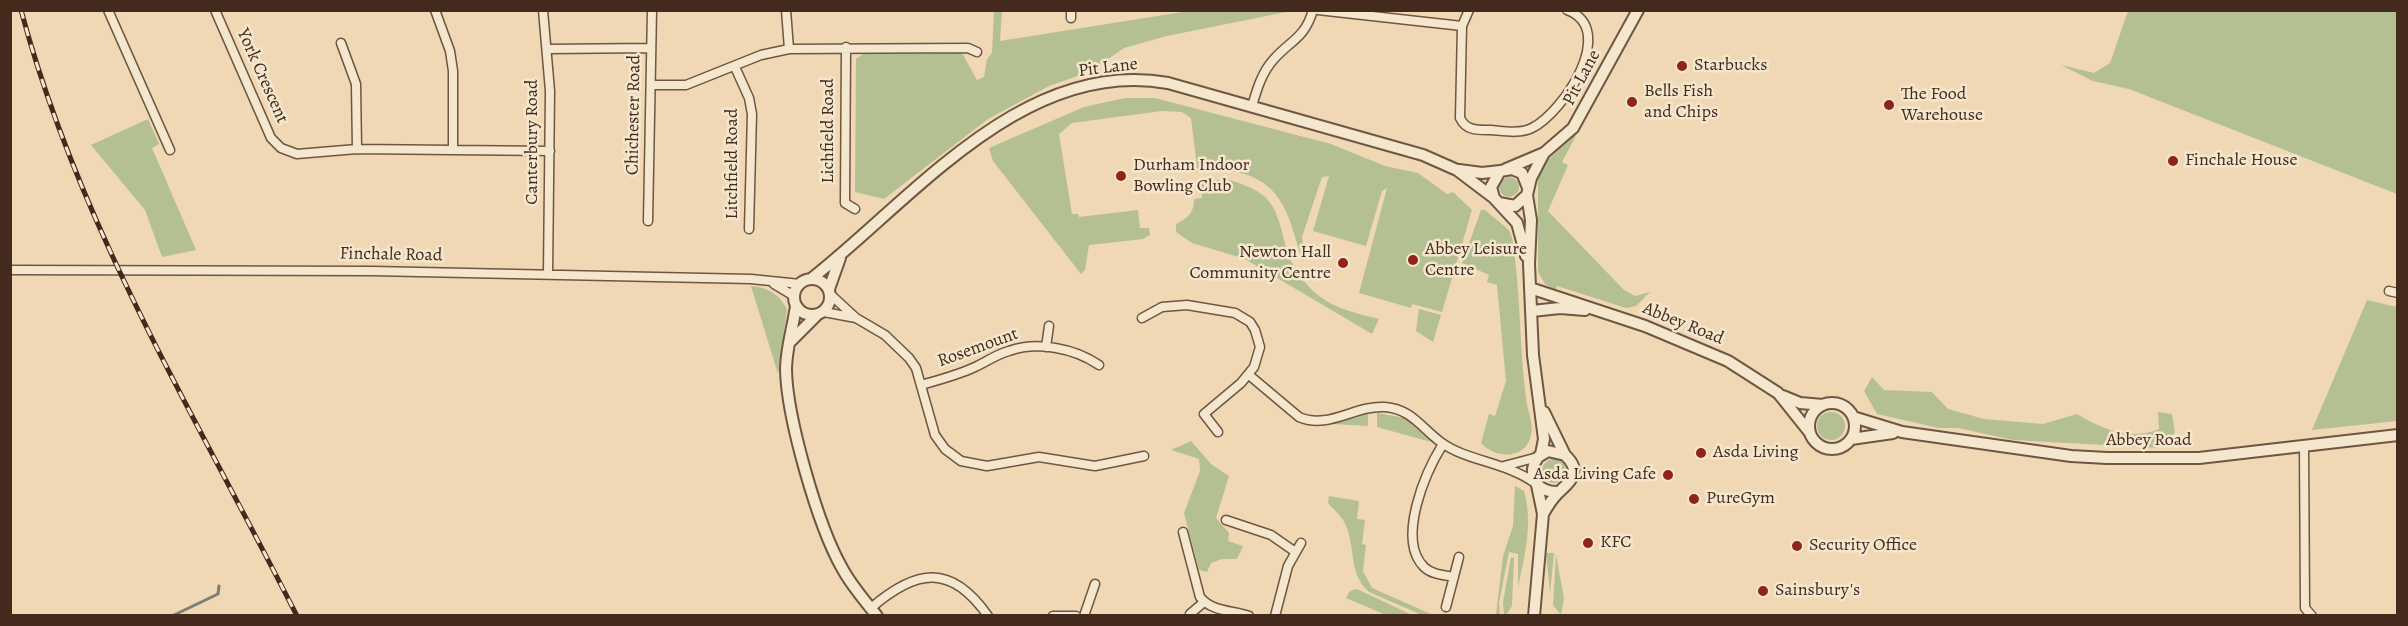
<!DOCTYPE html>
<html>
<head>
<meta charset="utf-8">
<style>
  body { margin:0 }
  #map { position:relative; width:2408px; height:626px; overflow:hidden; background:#f0d8b4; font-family:Alegreya,serif }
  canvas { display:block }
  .frame { position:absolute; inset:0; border:12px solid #432a1d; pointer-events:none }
</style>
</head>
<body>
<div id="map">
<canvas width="2408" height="626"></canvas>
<div class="frame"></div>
</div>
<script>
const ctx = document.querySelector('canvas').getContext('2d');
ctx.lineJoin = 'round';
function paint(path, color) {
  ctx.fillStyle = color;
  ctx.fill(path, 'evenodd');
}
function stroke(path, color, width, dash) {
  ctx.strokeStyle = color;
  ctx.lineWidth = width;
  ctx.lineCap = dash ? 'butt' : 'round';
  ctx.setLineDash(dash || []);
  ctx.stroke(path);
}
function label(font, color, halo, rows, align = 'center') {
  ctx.font = font + ' Alegreya,serif';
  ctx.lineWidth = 5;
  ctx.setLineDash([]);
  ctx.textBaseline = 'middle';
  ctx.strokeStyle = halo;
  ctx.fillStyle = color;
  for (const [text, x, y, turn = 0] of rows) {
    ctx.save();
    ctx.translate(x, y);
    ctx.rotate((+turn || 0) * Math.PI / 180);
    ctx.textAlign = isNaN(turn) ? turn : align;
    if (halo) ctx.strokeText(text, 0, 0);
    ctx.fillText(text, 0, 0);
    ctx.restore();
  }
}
paint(new Path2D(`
  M994 11H1002L1000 41 1189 11H1291L1167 36 1124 48 1089 72 1049 86 988 119 884 199 855 192 856 59 863 54 962 53 977 80 984 77 987 59 992 53Z
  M2128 11H2397V194L2129 89 2093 81 2061 65 2094 73 2110 63Z
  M1125 98H1155L1331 144 1385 166 1418 173 1447 194 1453 192 1472 210 1442 312 1412 304 1411 308 1359 293 1387 188 1382 191 1366 246 1313 231 1329 176 1322 177 1302 237 1305 257 1303 261C1297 246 1294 231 1288 216 1271 172 1232 166 1191 173L1190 168 1197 167 1191 118 1182 112 1162 111 1072 123 1059 134 1072 214H1078L1079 217 1138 210 1140 228H1149L1150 235 1143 239 1089 245 1085 270 1081 274 993 161 989 148 1084 107Z
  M148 119 159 144 152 148 196 250 162 257 145 210 91 145Z
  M1581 126 1562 162 1568 165 1548 211 1624 290 1635 296 1650 292 1636 306 1626 308 1557 286 1556 290 1545 284 1538 272V180L1543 165Z
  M1499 187a10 10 0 1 1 20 0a10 10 0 1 1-20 0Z
  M1226 179C1240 183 1252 187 1264 196 1280 210 1282 237 1289 256 1294 270 1307 287 1319 296 1336 309 1359 314 1379 319L1372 334 1245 259 1192 243 1176 232V224C1188 218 1194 213 1194 199L1202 198 1200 182Z
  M1481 210H1485L1509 230 1512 238C1521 291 1519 345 1526 398 1527 410 1534 423 1531 435 1526 460 1495 459 1481 443L1489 414 1495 416 1506 381 1497 285 1487 282 1489 275 1462 263Z
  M751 286C767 287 781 295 787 310L778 374Z
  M2367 300 2397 307V421L2312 430Z
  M1419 309 1441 315 1433 342 1416 331Z
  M1872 377 1884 390 1932 392 1948 409 1984 419 2043 424 2077 414C2102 429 2130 441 2159 429L2158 412 2172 414 2175 433 2156 448 2013 440 1958 428H1939L1877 414 1864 391Z
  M1817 426a14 14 0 1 1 28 0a14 14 0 1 1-28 0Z
  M1368 413V426L1333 424Z
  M1377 413 1405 418 1431 442 1377 427Z
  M1191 441 1212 465 1229 476 1216 518 1229 533 1228 541 1243 546 1237 559H1222L1211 563 1207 572 1199 570 1184 513 1200 471 1199 459 1171 450Z
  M1542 471a12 12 0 1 1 24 0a12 12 0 1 1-24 0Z
  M1515 486 1524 491C1533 522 1525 556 1518 587V554L1509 552 1499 603 1500 615H1496L1503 556 1513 526Z
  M1329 496 1359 501 1357 519 1365 520 1362 544 1366 545 1363 571 1372 588 1433 615H1422L1369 592C1348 573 1356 549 1346 526 1343 517 1334 510 1328 503Z
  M1546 553H1554L1550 593Z
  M1556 555 1564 598 1561 615 1553 605Z
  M1511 557 1514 558 1512 606 1506 615H1504L1503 602Z
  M1357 589 1412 615H1386L1346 598 1350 591Z`), '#b4c091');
stroke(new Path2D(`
  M172 616 218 594 219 586`), '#7a7f7a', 3);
const minor = new Path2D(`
  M108 10 170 150
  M215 10 271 138 281 148 297 154 357 149 550 151
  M435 10 450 51 453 71V150
  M543 10 550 91 548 274
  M786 10 789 49
  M1071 10V18
  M1318 10 1462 26
  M1469 10 1462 26 1460 118C1466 131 1478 130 1491 130 1504 131 1520 134 1532 128 1563 113 1619 29 1567 10
  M341 43 356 84 357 149
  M846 47 845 203 855 209
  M549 49 651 48
  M735 67 749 98 752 114 749 229
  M652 85H686L761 55 789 49 968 48 977 52
  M1252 106C1257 89 1262 72 1274 59 1291 40 1305 38 1313 10
  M648 221 652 10
  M10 270 372 271 751 279 800 284
  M774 284 794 296
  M2389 291 2398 293
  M831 295 856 318 885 335 909 358 916 368 935 435 945 449 961 461 987 466 1039 457 1095 466 1144 456
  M824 312 856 318
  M1142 318 1162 307 1187 305 1235 313 1250 322 1255 330 1260 347 1254 367 1241 383 1204 414 1218 432
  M1046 347 1049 326
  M1249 375 1299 417C1328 430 1355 405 1385 407 1412 409 1422 429 1442 443 1467 461 1506 462 1535 483
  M921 385C939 380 958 375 975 367 986 362 997 354 1009 351 1037 341 1074 348 1099 365
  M1443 444C1426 471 1396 539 1424 567 1431 574 1443 575 1454 577
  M2304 446 2305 608 2312 616
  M1504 466 1538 457
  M1226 520 1271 535 1294 551
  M1183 532 1200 597C1212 612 1232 610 1249 616
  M1446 607 1459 557
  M871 608C916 569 951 563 988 616
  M1190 614 1204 602
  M1053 616H1076
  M1084 616 1095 584
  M1275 616 1288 566 1301 543`);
const tertiary = new Path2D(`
  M1506 169 1544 153 1573 128 1638 10
  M1459 170 1482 173 1500 171
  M1527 195 1531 220 1529 264 1533 355 1544 439 1541 454
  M1499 203 1515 206 1527 195 1531 178 1544 153
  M1526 256 1517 223 1494 198 1491 187 1500 171 1512 169 1522 173 1528 188
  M794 297a18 18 0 1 1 36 0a18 18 0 1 1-36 0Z
  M811 279C913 199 1024 57 1168 83L1423 155 1457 170 1494 198
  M1530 288 1645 326 1728 361 1778 393 1810 433
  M829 289 840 258
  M796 306C793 327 786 349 786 370 787 418 818 526 842 568 851 585 865 601 877 616
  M1532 311 1560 308 1585 310
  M791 341 816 316
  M1783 396 1800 403 1823 405
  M1809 426a23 23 0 1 1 46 0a23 23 0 1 1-46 0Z
  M1544 412 1565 455
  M1853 417 1902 432 2071 456 2107 458H2199L2398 435
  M1851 439 1893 433
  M1543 514C1547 507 1551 500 1557 494 1569 482 1584 473 1565 455L1548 451 1538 457C1525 476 1538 493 1559 492
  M1534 616 1543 514 1537 485`);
stroke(minor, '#6e5643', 11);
stroke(tertiary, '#6e5643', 14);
stroke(minor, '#f5e6ce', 8);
stroke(tertiary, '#f5e6ce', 10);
const rail = new Path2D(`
  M21 10C79 227 196 417 297 616`);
stroke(rail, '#432a1d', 5);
stroke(rail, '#f5e6ce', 3, [9]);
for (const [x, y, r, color] of [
  [1682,66,6,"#8f2418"],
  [1632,102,6,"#8f2418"],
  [1889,105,6,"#8f2418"],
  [2173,161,6,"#8f2418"],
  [1121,176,6,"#8f2418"],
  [1413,260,6,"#8f2418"],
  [1343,263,6,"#8f2418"],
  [1701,453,6,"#8f2418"],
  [1668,475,6,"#8f2418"],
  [1694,499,6,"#8f2418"],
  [1588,543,6,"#8f2418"],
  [1797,546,6,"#8f2418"],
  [1763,591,6,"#8f2418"]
]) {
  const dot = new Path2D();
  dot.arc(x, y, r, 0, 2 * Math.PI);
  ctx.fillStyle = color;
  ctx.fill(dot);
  stroke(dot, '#f5e6ce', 2);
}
label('18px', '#432a1d', '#f5e6ce', [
  ["Starbucks",1694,66],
  ["Bells Fish",1644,92],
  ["and Chips",1644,113],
  ["The Food",1901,95],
  ["Warehouse",1901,116],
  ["Finchale House",2185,161],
  ["Durham Indoor",1133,166],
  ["Bowling Club",1133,187],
  ["Abbey Leisure",1425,250],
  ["Centre",1425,271],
  ["Newton Hall",1331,253,"right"],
  ["Community Centre",1331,274,"right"],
  ["Asda Living",1713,453],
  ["Asda Living Cafe",1656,475,"right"],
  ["PureGym",1706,499],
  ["KFC",1600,543],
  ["Security Office",1809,546],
  ["Sainsbury's",1775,591]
], 'left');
label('18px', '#432a1d', '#f5e6ce', [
  ["Pit Lane",1108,68,-7],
  ["York Crescent",262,76,66],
  ["Pit Lane",1582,78,-62],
  ["Chichester Road",634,115,-89],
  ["Lichfield Road",829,131,-90],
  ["Canterbury Road",533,142,-90],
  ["Litchfield Road",733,164,-90],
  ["Finchale Road",391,255,1],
  ["Abbey Road",1683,324,22],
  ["Rosemount",978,348,-20],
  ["Abbey Road",2149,441]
]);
</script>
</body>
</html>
